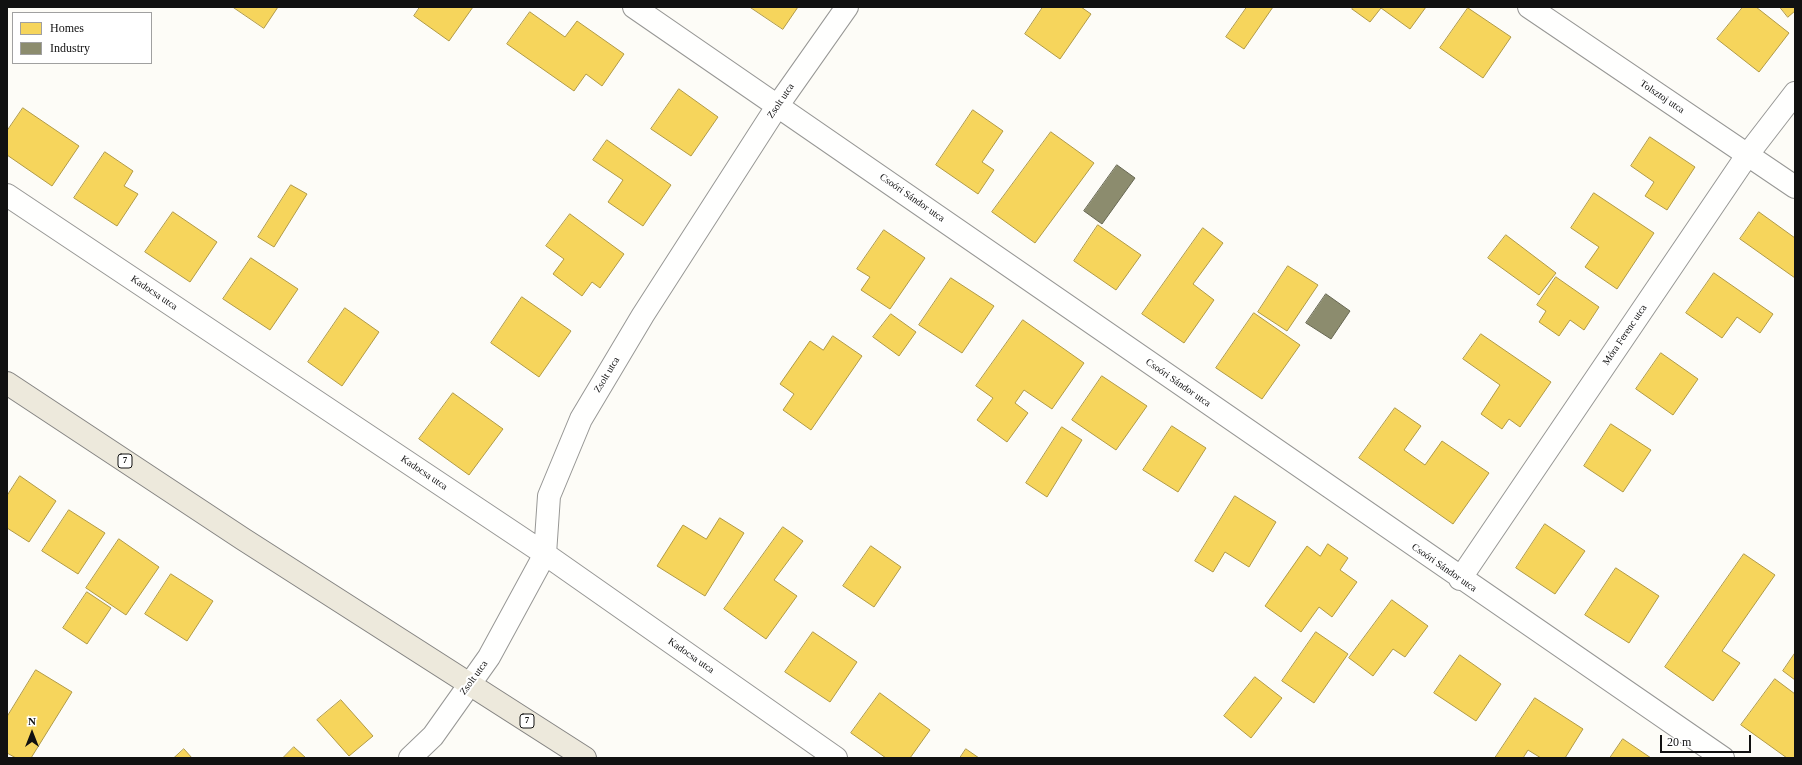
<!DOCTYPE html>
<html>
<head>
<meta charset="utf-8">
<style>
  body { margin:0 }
  #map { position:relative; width:1802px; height:765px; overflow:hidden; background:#fdfcf7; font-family:Georgia,serif }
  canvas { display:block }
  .frame { position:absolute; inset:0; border:8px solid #111; pointer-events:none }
  .legend { position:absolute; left:12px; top:12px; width:140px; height:52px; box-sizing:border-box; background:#fff; border:1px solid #a0a0a0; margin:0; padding:5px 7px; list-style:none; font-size:12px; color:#111 }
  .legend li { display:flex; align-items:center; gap:8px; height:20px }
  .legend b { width:20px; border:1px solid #a0a0a0 }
  .north { position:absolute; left:12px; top:713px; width:40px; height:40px; -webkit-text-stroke:3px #fff; paint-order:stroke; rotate:0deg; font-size:11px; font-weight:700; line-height:16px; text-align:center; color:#111 }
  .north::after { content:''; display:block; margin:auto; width:14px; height:18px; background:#111; clip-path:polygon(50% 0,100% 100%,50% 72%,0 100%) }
  .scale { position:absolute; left:1660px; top:735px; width:91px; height:18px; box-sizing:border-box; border:2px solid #111; border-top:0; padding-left:5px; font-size:12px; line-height:14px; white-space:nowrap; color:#111; -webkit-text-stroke:3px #fff; paint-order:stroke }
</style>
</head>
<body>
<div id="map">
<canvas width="1802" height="765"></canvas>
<div class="frame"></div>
<ul class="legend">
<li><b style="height:11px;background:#f6d55c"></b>Homes</li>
<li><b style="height:11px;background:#8c8c6e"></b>Industry</li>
</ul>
<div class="north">N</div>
<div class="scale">20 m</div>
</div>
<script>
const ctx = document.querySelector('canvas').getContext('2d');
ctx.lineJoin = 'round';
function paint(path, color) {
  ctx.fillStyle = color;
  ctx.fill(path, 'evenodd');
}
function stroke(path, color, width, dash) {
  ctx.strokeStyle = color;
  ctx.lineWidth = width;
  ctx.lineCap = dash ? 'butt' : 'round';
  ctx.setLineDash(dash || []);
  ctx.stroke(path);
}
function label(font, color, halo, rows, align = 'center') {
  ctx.font = font + ' Georgia,serif';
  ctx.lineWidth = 4;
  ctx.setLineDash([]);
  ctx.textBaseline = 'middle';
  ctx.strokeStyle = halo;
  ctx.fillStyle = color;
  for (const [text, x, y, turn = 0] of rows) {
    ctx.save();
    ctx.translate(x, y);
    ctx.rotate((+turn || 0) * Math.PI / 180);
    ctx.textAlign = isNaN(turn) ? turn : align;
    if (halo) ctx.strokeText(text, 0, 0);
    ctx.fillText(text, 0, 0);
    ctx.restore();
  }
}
const homes = new Path2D(`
  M233 7H278L264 28Z
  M420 7H473L449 41 414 16Z
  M750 7H798L783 29Z
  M1043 7H1081L1091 14 1060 59 1025 34Z
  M1247 7H1273L1244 49 1226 37Z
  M1354 7H1426L1410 29 1381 8 1370 22 1352 9Z
  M1743 7H1756L1789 33 1759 72 1717 39Z
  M1780 7H1795V11L1788 17Z
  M1468 8 1511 37 1483 78 1440 48Z
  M530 12 565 37 577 21 624 54 602 86 586 74 574 91 507 44Z
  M679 89 718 117 691 156 651 129Z
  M23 108 79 146 52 186 7 155V131Z
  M973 110 1003 131 982 162 994 170 978 194 936 165Z
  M1051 132 1094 163 1035 243 992 212Z
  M1650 137 1695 167 1667 210 1645 196 1654 182 1631 166Z
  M607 140 671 185 643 226 608 202 623 180 593 160Z
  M105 152 133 171 124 186 138 194 117 226 74 198Z
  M291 185 307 194 274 247 258 237Z
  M1594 193 1654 233 1617 289 1585 267 1599 247 1571 228Z
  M173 212 217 242 190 282 145 252Z
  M1759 212 1795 238V278L1740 239Z
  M570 214 624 254 600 288 592 282 582 296 553 274 564 259 546 246Z
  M1098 225 1141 255 1116 290 1074 261Z
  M1203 228 1223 243 1193 284 1214 300 1184 343 1142 314Z
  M884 230 925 258 890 309 861 290 870 277 857 269Z
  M1506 235 1556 273 1539 295 1488 258Z
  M251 258 298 289 270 330 223 299Z
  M1288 266 1318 285 1287 331 1258 312Z
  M1714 273 1773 314 1760 333 1737 317 1722 338 1686 313Z
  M1556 277 1599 307 1584 330 1570 320 1559 336 1539 322 1546 311 1537 305Z
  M951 278 994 306 962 353 919 325Z
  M522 297 571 331 539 377 491 343Z
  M345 308 379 332 342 386 308 362Z
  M1254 313 1300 345 1262 399 1216 368Z
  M891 314 916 332 899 356 873 337Z
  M1023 320 1084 363 1052 409 1024 390 1015 403 1028 413 1007 442 977 420 993 398 976 386Z
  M1481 334 1551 382 1520 427 1509 419 1502 429 1481 414 1500 385 1463 359Z
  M833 336 862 356 811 430 783 410 794 394 780 384 810 341 823 350Z
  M1661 353 1698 379 1673 415 1636 389Z
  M1102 376 1147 406 1116 450 1072 420Z
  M453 393 503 429 469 475 419 439Z
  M1395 408 1421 426 1404 450 1425 465 1442 441 1489 473 1453 524 1359 458Z
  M1611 424 1651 450 1623 492 1584 466Z
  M1172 426 1206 448 1178 492 1143 470Z
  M1062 427 1082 440 1047 497 1026 483Z
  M20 476 56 501 29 542 7 528V496Z
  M1235 496 1276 522 1249 567 1225 552 1213 572 1195 561Z
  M69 510 105 533 78 574 42 551Z
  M720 518 744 533 705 596 657 566 683 525 706 539Z
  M1545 524 1585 551 1555 594 1516 568Z
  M783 527 803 541 774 580 797 596 766 639 724 609Z
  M119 539 159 567 126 615 86 588Z
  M1328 544 1348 558 1340 570 1357 582 1332 617 1319 607 1301 632 1265 606 1307 546 1320 556Z
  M871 546 901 567 874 607 843 586Z
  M1744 554 1775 575 1722 651 1740 663 1713 701 1665 667Z
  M1616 568 1659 596 1629 643 1585 615Z
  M171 574 213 601 187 641 145 614Z
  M87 592 111 608 87 644 63 628Z
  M1392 600 1428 626 1405 657 1393 649 1373 676 1349 658Z
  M813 632 857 662 830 702 785 672Z
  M1316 632 1348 654 1314 703 1282 681Z
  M1795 653V680L1783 671Z
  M1460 655 1501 684 1476 721 1434 693Z
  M36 670 72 692 31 758H16L7 753V717Z
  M1255 677 1282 698 1251 738 1224 716Z
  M1775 679 1795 694V758H1787L1741 725Z
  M880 693 930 730 910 758H886L851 733Z
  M1535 698 1583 729 1565 758H1541L1528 750 1523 758H1495Z
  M341 700 373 736 349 756 317 720Z
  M1623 739 1651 758H1610Z
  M294 747 306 758H283Z
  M184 749 192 758H174Z
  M966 749 979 758H960Z`);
paint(homes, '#f6d55c');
stroke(homes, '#b19a46', 1);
const industry = new Path2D(`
  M1117 165 1135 178 1102 224 1084 211Z
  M1326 294 1350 311 1331 339 1306 323Z`);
paint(industry, '#8c8c6e');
stroke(industry, '#676752', 1);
const minor = new Path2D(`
  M634 7C998 255 1358 510 1723 758
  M1529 7 1795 187
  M7 195 545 554 836 758
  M1460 579 1748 154 1795 93
  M410 758 433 736 489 657 545 554 549 496 581 419 643 315 778 105 847 7`);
const primary = new Path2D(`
  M7 383 243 539 585 758`);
stroke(minor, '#979795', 24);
stroke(primary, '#858482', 24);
stroke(minor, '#fffffe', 22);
stroke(primary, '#ede9dc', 22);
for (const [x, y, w] of [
  [125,461,14],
  [527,721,14]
]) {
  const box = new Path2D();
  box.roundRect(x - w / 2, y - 7, w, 14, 3);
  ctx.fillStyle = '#fff';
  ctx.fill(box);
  stroke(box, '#111', 1);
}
label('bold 9px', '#111', null, [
  ["7",125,461],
  ["7",527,721]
]);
label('10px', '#111', '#fff', [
  ["Tolsztoj utca",1662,97,34],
  ["Zsolt utca",781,101,-56],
  ["Csoóri Sándor utca",912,198,35],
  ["Kadocsa utca",154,293,34],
  ["Móra Ferenc utca",1625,335,-56],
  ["Zsolt utca",607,375,-59],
  ["Csoóri Sándor utca",1178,383,35],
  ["Kadocsa utca",424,473,34],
  ["Csoóri Sándor utca",1444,568,35],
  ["Kadocsa utca",691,656,35],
  ["Zsolt utca",474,678,-54]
]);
</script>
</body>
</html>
